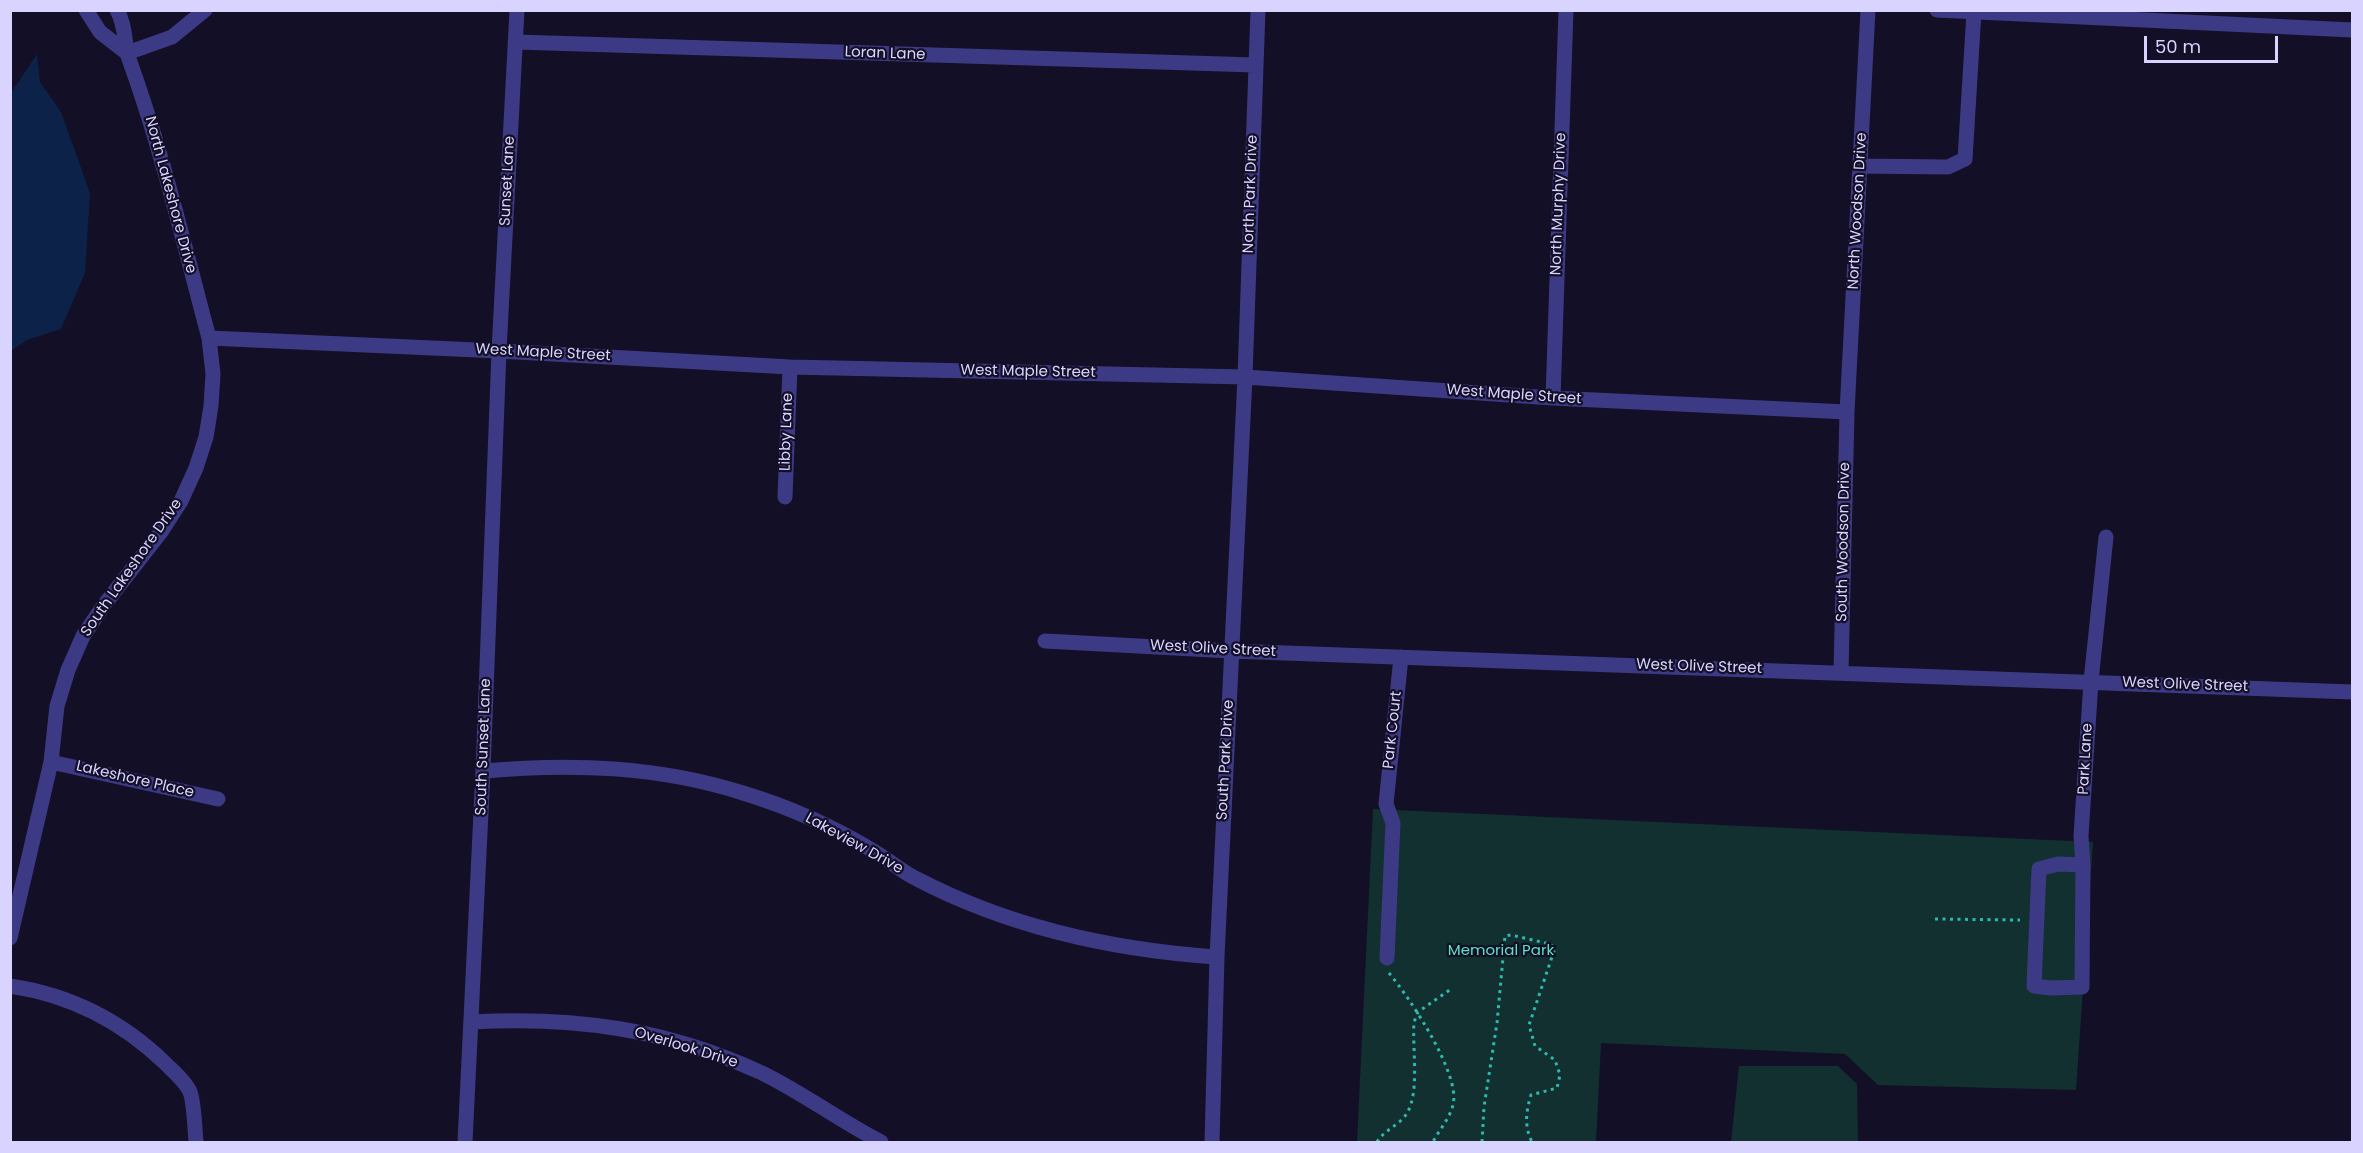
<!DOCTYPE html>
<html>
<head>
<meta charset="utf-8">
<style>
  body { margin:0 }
  #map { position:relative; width:2363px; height:1153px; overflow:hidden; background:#130f26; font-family:Poppins,sans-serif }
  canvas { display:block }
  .frame { position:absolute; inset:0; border:12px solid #d9d4ff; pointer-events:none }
  .scale { position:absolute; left:2144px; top:36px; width:134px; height:27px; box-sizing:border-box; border:3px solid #d9d4ff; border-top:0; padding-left:8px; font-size:18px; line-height:21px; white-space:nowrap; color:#d9d4ff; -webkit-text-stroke:4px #130f26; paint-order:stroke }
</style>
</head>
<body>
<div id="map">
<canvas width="2363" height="1153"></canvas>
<div class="frame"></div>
<div class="scale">50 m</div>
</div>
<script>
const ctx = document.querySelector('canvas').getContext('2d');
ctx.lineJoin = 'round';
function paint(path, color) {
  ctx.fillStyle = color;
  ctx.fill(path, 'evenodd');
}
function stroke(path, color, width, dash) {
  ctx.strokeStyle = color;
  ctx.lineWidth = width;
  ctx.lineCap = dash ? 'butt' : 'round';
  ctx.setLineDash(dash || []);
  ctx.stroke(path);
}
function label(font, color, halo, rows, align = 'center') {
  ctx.font = font + ' Poppins,sans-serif';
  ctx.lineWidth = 4.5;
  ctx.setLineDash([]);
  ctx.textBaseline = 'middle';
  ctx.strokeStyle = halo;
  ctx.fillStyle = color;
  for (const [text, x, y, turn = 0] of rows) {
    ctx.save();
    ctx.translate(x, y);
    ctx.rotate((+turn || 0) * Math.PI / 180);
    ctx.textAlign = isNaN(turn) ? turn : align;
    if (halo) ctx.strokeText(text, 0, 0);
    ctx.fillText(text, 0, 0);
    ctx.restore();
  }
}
paint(new Path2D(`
  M1373 809 2093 842 2076 1090 1878 1085 1845 1054 1601 1043 1596 1142H1357Z
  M1739 1066H1838L1857 1084 1858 1142H1731Z`), '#12302f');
paint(new Path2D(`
  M37 54 40 82 61 112 90 193 85 273 61 329 27 340 11 351V93Z`), '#0c2248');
stroke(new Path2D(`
  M1935 919 2020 920
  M1389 973C1409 997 1461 1074 1453 1105 1450 1118 1439 1130 1433 1142
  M1377 1142C1385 1129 1399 1126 1407 1113 1420 1092 1412 1047 1414 1022L1418 1012 1451 989
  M1482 1142 1484 1107 1497 1023 1505 936 1511 935 1550 944 1555 948 1529 1025 1535 1046 1555 1060 1560 1075 1557 1088 1531 1095C1526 1111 1524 1126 1532 1142`), '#2fb8b0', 3, [3, 4.5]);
stroke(new Path2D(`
  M86 10 100 32 127 53
  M1937 10 2352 30
  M516 42 1255 65
  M127 53 172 37 205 10
  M1860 166 1948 167 1965 159 1974 12
  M209 338 499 351 790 367 1245 377 1553 398 1847 412
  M1553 398 1566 10
  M785 497 790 367
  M1045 641 1231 651 2352 692
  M1841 672 1847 412 1868 10
  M51 762 218 799
  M483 771C571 763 658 766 743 793 789 807 834 827 875 852 889 860 902 872 917 879 1011 928 1112 950 1217 957
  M2083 865 2082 987 2051 988 2034 986 2039 869 2058 864 2083 865 2081 836 2091 681 2106 537
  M10 938 51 762 57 706 68 670 83 636 104 605 161 532 181 501 196 468 206 437 211 406 213 374 209 338C184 245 162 150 129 59 124 43 126 26 117 10
  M1387 958 1393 823 1386 804 1401 657
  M10 986C71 995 122 1021 166 1064 173 1071 186 1082 190 1092 194 1101 195 1131 196 1142
  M471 1022C575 1016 666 1029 762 1073 803 1093 840 1121 881 1142
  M465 1142 483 771 499 351 517 10
  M1212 1142 1217 957 1245 377 1258 10`), '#3d3a85', 15);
label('15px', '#d9d4ff', '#130f26', [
  ["Loran Lane",885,54,2],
  ["Sunset Lane",508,181,-87],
  ["North Park Drive",1251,194,-88],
  ["North Lakeshore Drive",170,195,75],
  ["North Murphy Drive",1559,204,-88],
  ["North Woodson Drive",1858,211,-87],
  ["West Maple Street",543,353,3],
  ["West Maple Street",1028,372,1],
  ["West Maple Street",1514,395,4],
  ["Libby Lane",787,432,-88],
  ["South Woodson Drive",1844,542,-89],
  ["South Lakeshore Drive",132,568,-55],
  ["West Olive Street",1213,649,3],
  ["West Olive Street",1699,667,2],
  ["West Olive Street",2185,685,2],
  ["Park Court",1393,730,-84],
  ["South Sunset Lane",484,747,-88],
  ["Park Lane",2086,759,-87],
  ["South Park Drive",1226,760,-87],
  ["Lakeshore Place",135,780,13],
  ["Lakeview Drive",854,844,29],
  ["Overlook Drive",686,1048,17]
]);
label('15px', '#5fe0c0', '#130f26', [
  ["Memorial Park",1501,951]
]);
</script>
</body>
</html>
